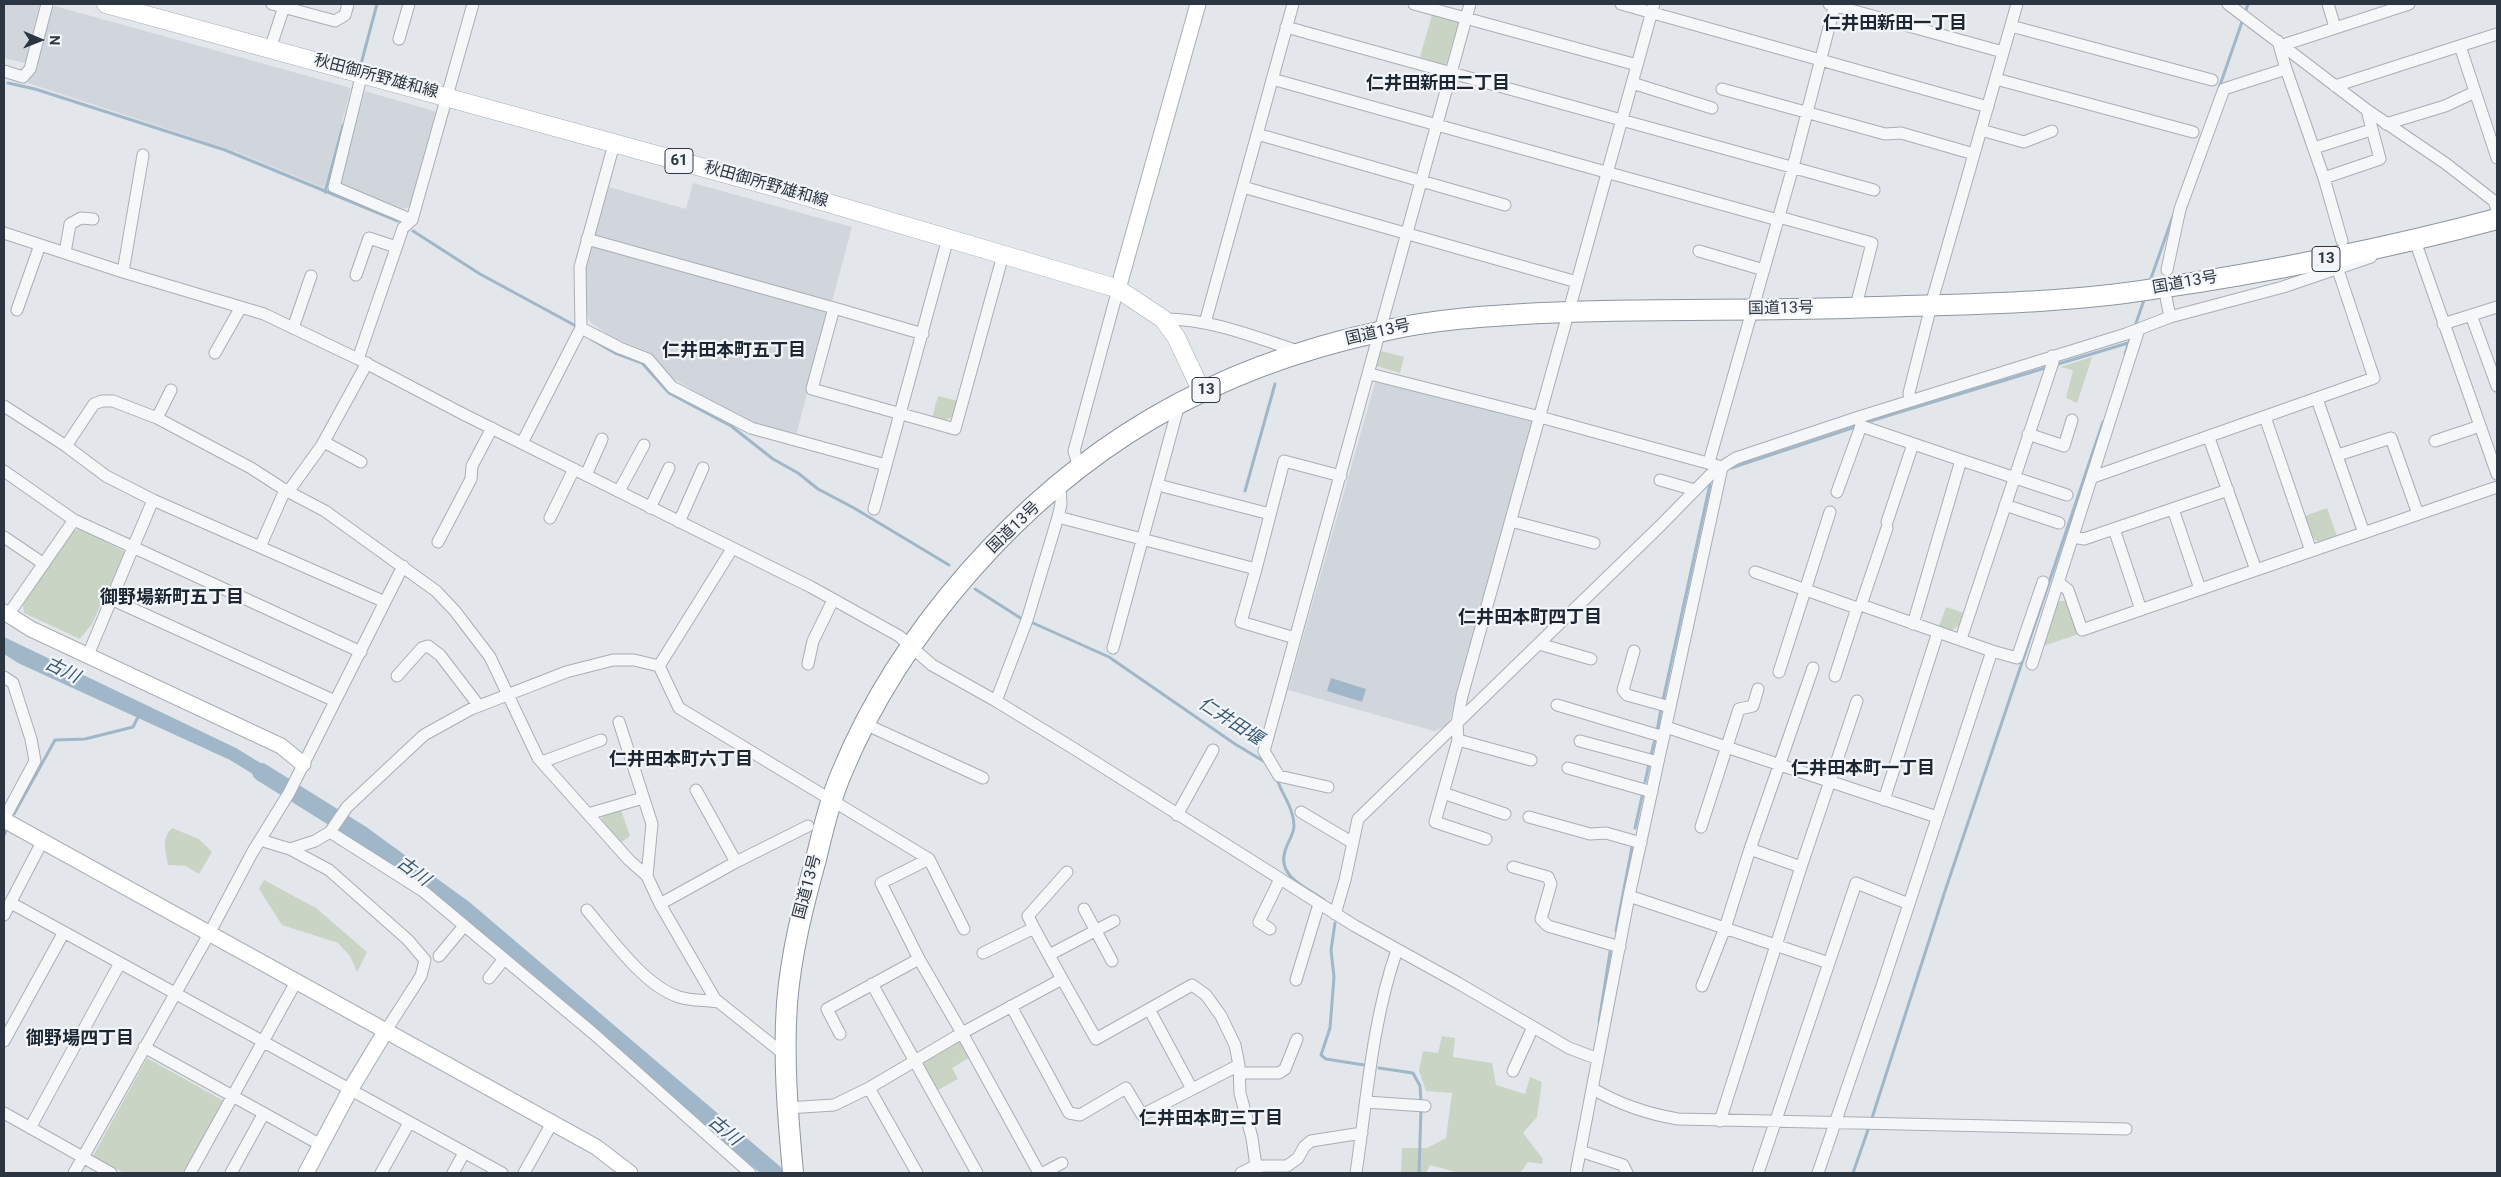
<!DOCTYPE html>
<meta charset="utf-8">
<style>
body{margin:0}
#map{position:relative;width:2501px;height:1177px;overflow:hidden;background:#e3e7eb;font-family:Roboto,sans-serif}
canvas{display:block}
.frame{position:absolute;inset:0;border:5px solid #2b3642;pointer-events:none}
.north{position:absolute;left:15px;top:15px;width:50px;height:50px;-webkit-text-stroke:4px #f3f5f8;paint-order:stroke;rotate:91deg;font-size:14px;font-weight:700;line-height:20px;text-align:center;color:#2b3642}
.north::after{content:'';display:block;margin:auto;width:18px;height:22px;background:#2b3642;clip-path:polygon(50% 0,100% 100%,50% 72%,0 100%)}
</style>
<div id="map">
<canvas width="2501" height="1177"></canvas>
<div class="frame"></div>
<div class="north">N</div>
</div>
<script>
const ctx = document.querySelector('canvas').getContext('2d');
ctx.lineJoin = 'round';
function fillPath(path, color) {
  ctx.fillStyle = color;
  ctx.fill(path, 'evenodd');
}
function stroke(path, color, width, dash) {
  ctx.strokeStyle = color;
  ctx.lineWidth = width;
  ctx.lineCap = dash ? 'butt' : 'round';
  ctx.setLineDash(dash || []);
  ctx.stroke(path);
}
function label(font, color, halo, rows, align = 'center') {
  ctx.font = font + ' Roboto,"Noto Sans JP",sans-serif';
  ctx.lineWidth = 4.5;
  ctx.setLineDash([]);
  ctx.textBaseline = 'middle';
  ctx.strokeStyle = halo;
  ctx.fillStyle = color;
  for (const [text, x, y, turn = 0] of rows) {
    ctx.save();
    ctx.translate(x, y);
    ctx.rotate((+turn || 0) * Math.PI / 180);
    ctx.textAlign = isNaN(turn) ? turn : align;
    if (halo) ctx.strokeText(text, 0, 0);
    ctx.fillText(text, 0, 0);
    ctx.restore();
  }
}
fillPath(new Path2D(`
 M4,4H40L25,63L4,58Z
 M55,6L351,88L324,188L237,152L28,83L49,10Z
 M365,91L437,112L411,206L404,209L343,187L339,179Z
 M693,183L852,227L796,435L749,423L672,378L649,352L611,337L590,322L587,316L585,265L605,186L686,209Z
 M1376,379L1532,422L1448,726L1434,731L1288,690Z`), '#d1d6dd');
fillPath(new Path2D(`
 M1433,12L1460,19L1446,65L1420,57Z
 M1381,351L1404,357L1400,373L1376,366Z
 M2092,357L2077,403L2066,398L2073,370L2060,367Z
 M938,396L958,401L953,417L944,421L932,418Z
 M2327,508L2337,536L2320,543L2313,538L2305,516Z
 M83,529L125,552L92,624L80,639L24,613L23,604L73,530Z
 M2058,601H2068L2079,634L2043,646Z
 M1946,607L1964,613L1961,624L1950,632L1938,629Z
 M621,810L630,836L620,843C612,834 600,827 602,814Z
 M172,828L199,839L212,852L199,874L186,866L168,865C166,852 161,838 172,828Z
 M264,880L316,908L367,952L357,972L350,956L338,943L282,925L259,889Z
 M1442,1036L1455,1038L1453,1057L1492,1063L1496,1085L1525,1094L1530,1077L1542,1082L1537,1117L1523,1133L1543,1159L1542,1164L1528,1162L1520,1173H1459L1430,1165L1426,1173H1401L1402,1148H1427L1446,1138L1452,1093L1426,1091L1419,1071L1423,1051L1438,1053Z
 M959,1039L969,1058L952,1068L958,1079L936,1091L920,1061Z
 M147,1058L231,1105L193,1173H124L93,1156Z`), '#cad4c4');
fillPath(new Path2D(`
 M4,637L236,748L285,778L279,790L230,760L18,663L4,654Z
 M1331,678L1366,689L1362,702L1327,691Z`), '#a0b7c9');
stroke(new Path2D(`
 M2245,13L2248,4
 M361,64L377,4
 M8,83L35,89L225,150L398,221
 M2219,88L2243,19
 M325,192L343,125
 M413,231L480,274L576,326
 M2150,281L2173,216
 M2135,326L2145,297
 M591,339L615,353L642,363L669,393L731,426L773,459L798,473L818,489L854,508L949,565
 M2125,354L2131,337
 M2058,364L2128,343
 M1867,422L2045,368
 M1731,468L1855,427
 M1245,491L1275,384
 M975,589L1022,619
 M1033,623L1109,657L1235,744L1265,762
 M1663,700L1710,484
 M1657,731L1661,709
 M1651,755L1655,739
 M1277,779C1282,795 1294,808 1294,826C1294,834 1287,843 1285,851C1277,877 1306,887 1324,900
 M1645,782L1649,764
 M14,814L55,740L85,739L133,727L139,715
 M1635,828L1643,792
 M4,835L6,831
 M1335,923L1331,950L1334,977L1330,1028L1321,1055L1326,1059L1364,1065
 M1616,931L1632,847
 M1599,1022L1610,952
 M1379,1068L1413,1073L1420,1086L1421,1103
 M1871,1121L1945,891L2103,422
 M1419,1173L1421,1109
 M1853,1173L1869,1127`), '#a0b7c9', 3);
stroke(new Path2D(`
 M261,772L362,835L465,910L774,1173`), '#a0b7c9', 18);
const street = new Path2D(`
 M272,4L335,21L345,15L348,4
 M1414,4L1637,65
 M1621,4L1988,107
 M1829,4L2003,52
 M2228,4L2367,110L2445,163L2494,201L2497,210
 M2328,4L2335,27
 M2011,26L2212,80
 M1286,27L1874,190
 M399,39L409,4
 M2278,41L2286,69L2324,178L2342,241
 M2283,45L2409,4
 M2460,46L2497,158
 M270,49L285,4
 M4,71L23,77L30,69L47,4
 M362,73L334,187L412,220
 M1272,79L1778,220
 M1996,79L2193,132
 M1632,83L1712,108
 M2335,86L2497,34
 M1722,89L1885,134L1901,133L1974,154
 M2386,124L2445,106L2475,92
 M1981,130L2024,142L2052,131
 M1257,134L1505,205
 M2314,148L2371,130
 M2324,178L2380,159L2367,110
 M1243,187L1577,282
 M1779,217L1872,243L1858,298L1857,307
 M4,233L123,272L264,314L358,359L463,414L811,587L899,636L932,665L996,701L1073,748L1355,926L1458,983L1569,1048L1598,1059
 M587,239L834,308
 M2409,243L2415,241L2497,474
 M1699,251L1764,270
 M65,253L70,224L81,218L93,219
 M2167,270L2180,209L2224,89L2286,69
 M123,272L143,155
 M356,275L369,238L396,247
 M17,310L40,245
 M2471,315L2497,386
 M2170,317L2283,287L2371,257
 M1163,319C1209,318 1257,338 1301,352
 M1205,323L1293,4
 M2443,324L2497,307
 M293,328L311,276
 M581,328L620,348L648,359L672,387L751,428L886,465
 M923,334L834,308L812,389L955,429L1003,255
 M215,353L241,307
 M358,359L403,228L412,220L473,4
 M1370,374L1540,417L1722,467L1629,896L1576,1173
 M2317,399L2364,533
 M1910,401L1909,393L1934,294L2017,4
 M4,406L66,446L106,476L153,500L385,602
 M2265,417L2311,551
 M157,418L171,390
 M1861,426L1961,460L1913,624
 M2028,434L2064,446L2072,420
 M2209,438L2256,570
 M2435,441L2480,426
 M324,442L361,462
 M522,443L581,328L580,267L614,144
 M66,446L94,404L102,401H113L157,418L251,468L285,490L325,511L436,591L455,611L490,657L538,758L629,860L647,876L660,904L715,999L785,1055
 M2338,455L2391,438L2418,514
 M1961,460L2067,495
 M1709,462L1793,167L1835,4
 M1079,467L1074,451L1118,289
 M4,471L74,520L361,652
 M586,475L602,439
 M2093,477L2374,378L2338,270
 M1660,480L1695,490
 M1158,485L1270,514
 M619,491L644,445
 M288,492L322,445L367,363
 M1837,492L1861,426L1860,421
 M2005,505L2059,523
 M650,508L669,468
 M874,509L948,238
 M2173,509L2200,589
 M1058,517L1256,569L1241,622L1295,638
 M550,518L574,469
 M1511,521L1594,543
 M679,522L703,468
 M1887,522L1913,444
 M2114,529L2141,610
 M4,537L44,564
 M2073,537L2084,539L2228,490
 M438,542L471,479L472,466L492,428
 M260,547L285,490
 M1256,569L1284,461L1341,476
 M1755,572L1857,608L1861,605L1992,651L1884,980L1818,1173
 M2058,582L2068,590L2082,630L2497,487
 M111,599L335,701
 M1861,605L1887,528
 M8,615L74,520
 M1961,639L2053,362L2052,356
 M1539,644L1591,659
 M1113,648L1179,404
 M1634,651L1623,690L1627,695L1670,707
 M1992,651L2017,658L2043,582
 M88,655L153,500
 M808,664L813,641L833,600
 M2032,664L2139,329
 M659,666L679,708L929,859L881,883L919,959L962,1033L1062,979L1034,928L983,953
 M1779,672L1830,512
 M397,676L422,648L428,646L440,655L479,706
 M1835,676L1857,608
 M4,677L13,683L31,739L35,761L4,819
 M996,701L1027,620L1058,517L1061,504L1060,485
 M1557,705L1664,737
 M619,722L652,824L647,876
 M865,724L983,778
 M1666,727L1937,817
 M1458,740L1531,760
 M1580,741L1658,762
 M542,762L601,740
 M1568,768L1652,792
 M1328,787L1279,776L1264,751L1470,4
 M696,790L736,862
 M1443,793L1505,814
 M1884,800L1938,632
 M1301,812L1353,843
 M588,814L643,798
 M1177,815L1213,750
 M1529,817L1590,834L1606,833L1641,843
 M1701,827L1739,709L1753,706L1758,689
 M330,832L347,807L424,735L471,709L566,672L613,660H634L659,666L732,549
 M1486,839L1435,822L1458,740L1457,723L1462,696L1654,4
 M260,840L290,849L329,870L408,940L425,960L421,976L385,1032
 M290,849L315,841L330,832L423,891L594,1034L750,1173
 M929,859L964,929
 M1513,867L1548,877L1551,884L1541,919L1548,926L1620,947
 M1801,867L1750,849L1813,668
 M1629,896L1829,963
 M11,903L502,1173
 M660,904L736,862L808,826
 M1084,909L1112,961
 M587,910C610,937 644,986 679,997C691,1001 705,1000 718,1002
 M1335,914L1345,880L1358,819L1659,527L1710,475L1722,467L1736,458L1859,417L2126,334L2170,317L2164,287
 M4,915L42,842
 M1034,928L1028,916L1067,872
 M1270,929L1259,922L1280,879
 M1049,955L1114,921
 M439,956L464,926
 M489,978L504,959
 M1062,979L1096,1039L1192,985L1206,995L1221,1016L1235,1045L1239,1065L1240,1093L1252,1138L1257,1173
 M1296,980L1319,904
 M872,984L977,1173
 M1702,986L1725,928L1750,849
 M1011,1006L1069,1113L1080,1115L1126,1088L1142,1115L1239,1065
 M1149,1009L1192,1089
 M840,1034L827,1009L919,959
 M4,1041L64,932
 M144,1047L321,1145
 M1513,1071L1533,1027
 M1240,1073H1279L1285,1069L1297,1039
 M1593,1089C1619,1104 1648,1114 1678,1119L2126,1129
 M1366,1102L1425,1106
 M787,1108L834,1105L869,1088
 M4,1113L111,1173
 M1720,1121L1801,867L1857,701
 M30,1128L120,963
 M1580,1151L1623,1165L1627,1173
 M74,1173L209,934L252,853L289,793L403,566
 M190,1173L296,982
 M231,1173L264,1113
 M381,1173L409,1123
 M453,1173L464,1153
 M524,1173L552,1123
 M917,1173L869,1088L962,1033L1039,1173
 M1043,1173L1062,1163
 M1241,1173L1255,1166H1287L1298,1158L1304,1147L1311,1141L1362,1133
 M1356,1173C1367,1099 1372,1021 1397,950
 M1758,1173L1856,883L1909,904`);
const secondary = new Path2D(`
 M1118,289L1198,4
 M4,612L31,629L281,746L303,764
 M4,820L596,1147L630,1173
 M306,1173L350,1090L385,1032`);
const primary = new Path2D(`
 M106,4L781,189L1109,286L1118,289L1163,319L1176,337L1202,392`);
const highway = new Path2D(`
 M793,1173C788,1117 783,1060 787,1003C791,954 803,906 816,859C823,830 830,800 842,772C900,632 1020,496 1151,419C1222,377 1303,348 1383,331C1435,319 1488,316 1541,313C1643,308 1745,311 1847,308C1949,304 2053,305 2153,289C2269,272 2384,249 2497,219`);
stroke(street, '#a8aeb5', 13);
stroke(secondary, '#a8aeb5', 17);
stroke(primary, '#a3acb6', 19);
stroke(highway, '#8b95a1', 22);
stroke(street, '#f6f7f9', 11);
stroke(secondary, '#fff', 15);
stroke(primary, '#fff', 18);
stroke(highway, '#fff', 20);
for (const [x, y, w] of [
 [679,161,28],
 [2326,259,28],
 [1206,390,28]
]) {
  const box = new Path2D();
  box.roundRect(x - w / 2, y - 12.5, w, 25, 4);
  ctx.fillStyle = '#f3f5f8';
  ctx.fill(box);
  stroke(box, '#2b3642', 1);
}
label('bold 15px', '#2b3642', null, [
 ["61",679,161],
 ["13",2326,259],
 ["13",1206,390]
]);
label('16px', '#2b3642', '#f3f5f8', [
 ["秋田御所野雄和線",376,77,15],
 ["秋田御所野雄和線",766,185,16],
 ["国道13号",2185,283,-10],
 ["国道13号",1781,309,-1],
 ["国道13号",1378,333,-13],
 ["国道13号",1014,528,-44],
 ["国道13号",808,887,-75]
]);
label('bold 18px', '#1d2733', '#f3f5f8', [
 ["仁井田新田一丁目",1895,24],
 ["仁井田新田二丁目",1438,84],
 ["仁井田本町五丁目",734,351],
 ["御野場新町五丁目",172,598],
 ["仁井田本町四丁目",1530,618],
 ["仁井田本町六丁目",681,760],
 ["仁井田本町一丁目",1863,769],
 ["御野場四丁目",80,1039],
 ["仁井田本町三丁目",1211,1119]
]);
label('italic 18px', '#365875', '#f3f5f8', [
 ["古川",62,671,26],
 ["仁井田堰",1230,722,33],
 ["古川",413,872,36],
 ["古川",724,1131,40]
]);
</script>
